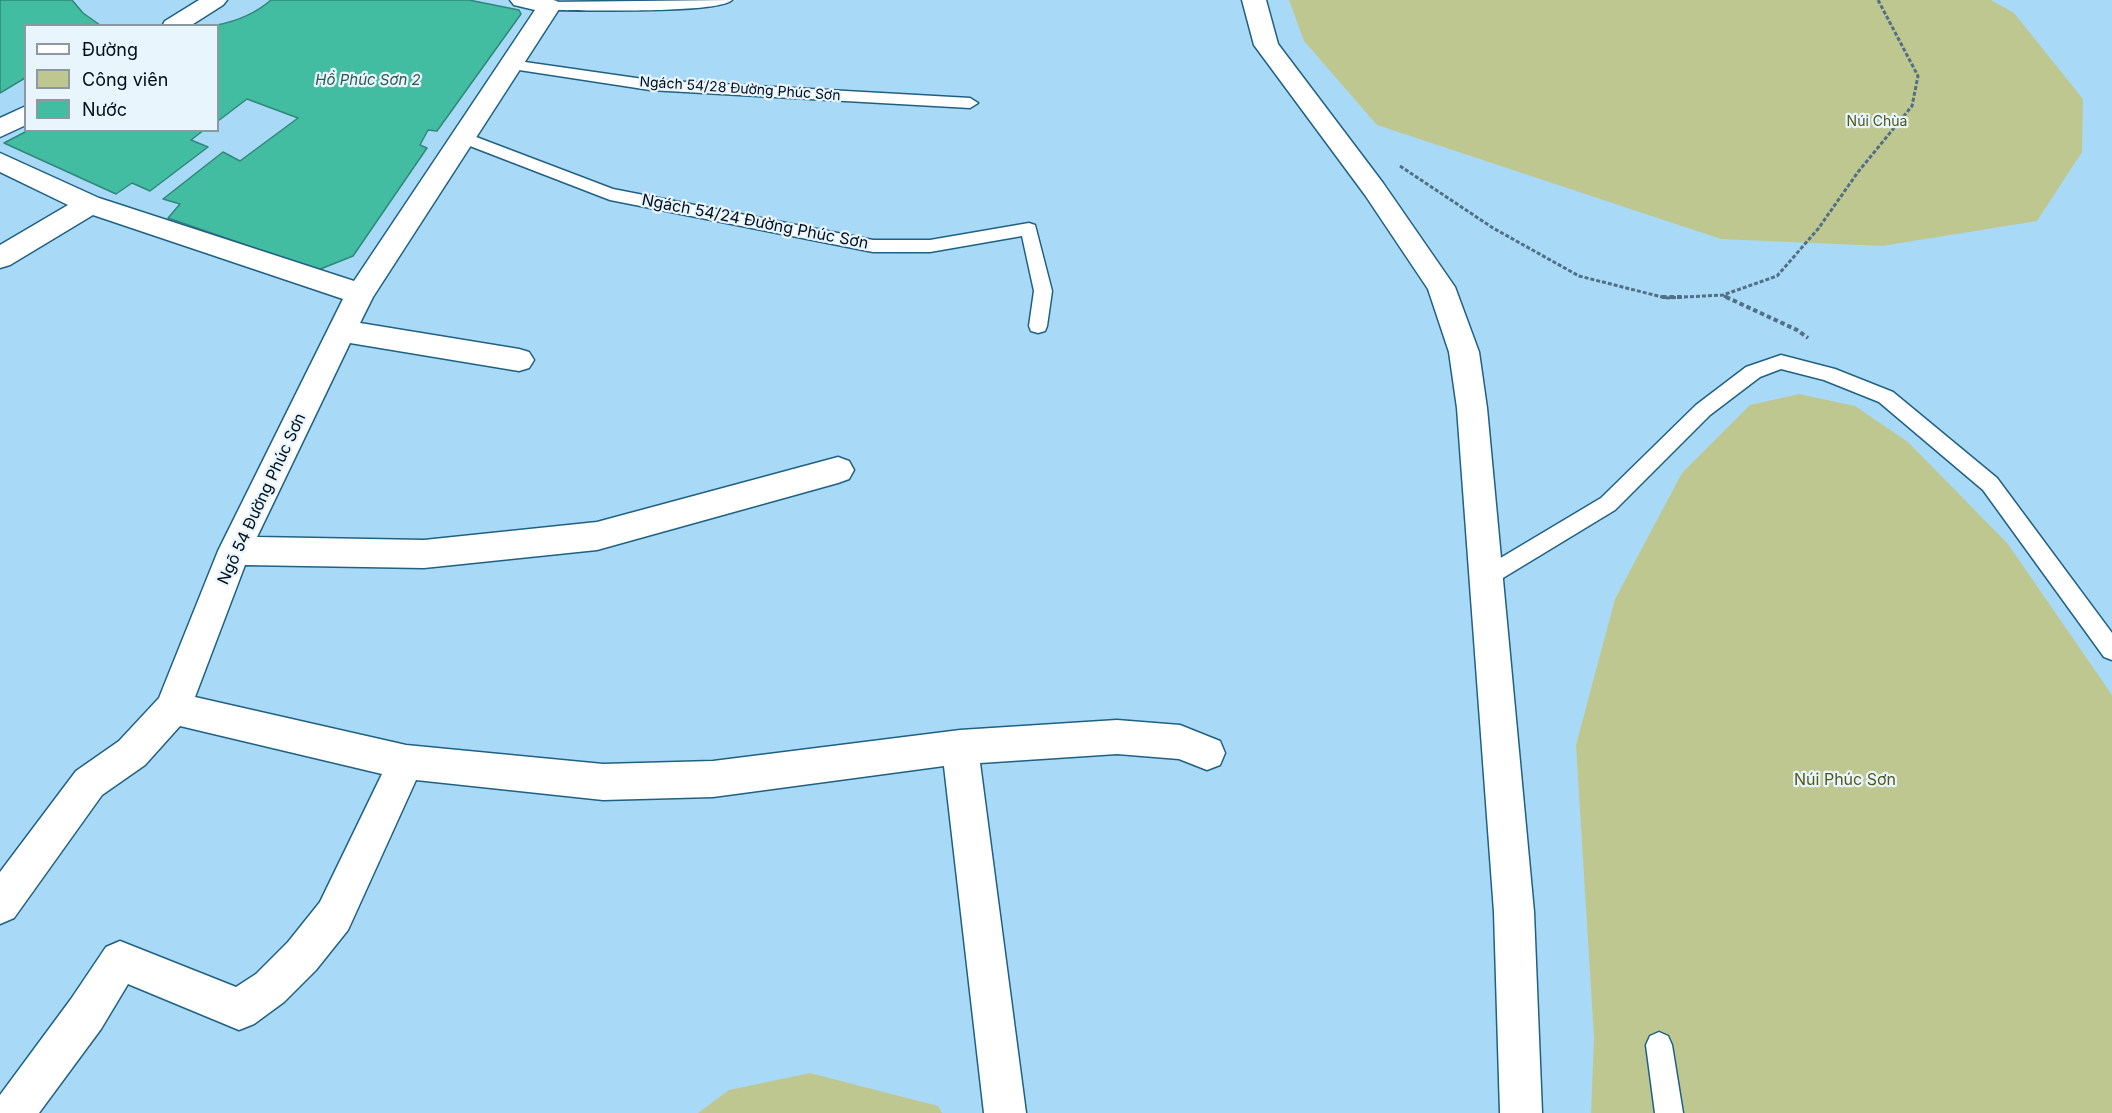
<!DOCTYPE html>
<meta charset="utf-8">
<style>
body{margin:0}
#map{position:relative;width:2112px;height:1113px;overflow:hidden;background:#a8daf8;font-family:Inter,sans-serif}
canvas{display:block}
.legend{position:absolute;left:24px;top:24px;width:195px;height:108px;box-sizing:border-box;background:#e9f5fd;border:2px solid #8c99a3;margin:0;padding:8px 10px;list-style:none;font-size:18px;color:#000e1b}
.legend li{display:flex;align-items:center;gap:12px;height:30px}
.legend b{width:30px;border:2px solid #8c99a3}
</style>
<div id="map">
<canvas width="2112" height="1113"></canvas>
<ul class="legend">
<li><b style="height:8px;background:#fff"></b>Đường</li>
<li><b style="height:16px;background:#bfc791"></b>Công viên</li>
<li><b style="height:16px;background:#43bda1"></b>Nước</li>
</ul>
</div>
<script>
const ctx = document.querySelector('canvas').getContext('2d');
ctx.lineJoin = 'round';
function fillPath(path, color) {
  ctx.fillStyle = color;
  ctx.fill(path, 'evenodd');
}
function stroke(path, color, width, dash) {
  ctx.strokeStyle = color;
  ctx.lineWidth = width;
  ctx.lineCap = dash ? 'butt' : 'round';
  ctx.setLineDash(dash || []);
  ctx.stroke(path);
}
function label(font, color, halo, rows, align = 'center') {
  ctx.font = font + ' Inter,sans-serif';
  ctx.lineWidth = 4.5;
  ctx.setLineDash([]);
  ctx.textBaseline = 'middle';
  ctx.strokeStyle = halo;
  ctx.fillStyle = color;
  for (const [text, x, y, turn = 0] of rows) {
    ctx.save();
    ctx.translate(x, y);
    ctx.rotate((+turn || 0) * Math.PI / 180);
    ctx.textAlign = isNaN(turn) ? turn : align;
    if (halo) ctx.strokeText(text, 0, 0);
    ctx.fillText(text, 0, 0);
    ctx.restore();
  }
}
fillPath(new Path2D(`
 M1289,0H1991L2014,13L2083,99L2082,152L2037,221L1882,246L1721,239L1377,125L1304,41Z
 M1799,394L1855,406L1908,442L2008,544L2112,695V1113H1591L1594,1038L1576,745L1615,599L1682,473L1750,405Z
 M810,1073L938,1106L942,1113H698L729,1090Z`), '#bfc791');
const water = new Path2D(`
 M0,0H72L83,13L100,25L26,26L25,78L0,93Z
 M271,0H469L519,10L521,14L437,131L428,130L420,145L427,148L353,256L318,270L168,218L180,204L163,199L223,152L240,161L298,118L247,99L218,121L217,25C238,21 255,14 271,0Z
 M204,130L191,140L208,147L150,191L132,183L116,194L4,143L27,131Z`);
fillPath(water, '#43bda1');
stroke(water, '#2f8879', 1.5);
const service = new Path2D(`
 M732,0C719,14 576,10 549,10L542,6L549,2Z
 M511,60L650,80L970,98L978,103L970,108L650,90L506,68L503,65L506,62Z
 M463,132L613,189L873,240H930L1029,223L1035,225L1052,291L1047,326L1045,331L1038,333L1031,331L1029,326L1034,291L1022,236L930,252H873L610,200L457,141L455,137L457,133Z
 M1781,355L1835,369L1893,392L1997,478L2112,633V660L2104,657L1983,490L1879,402L1824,380L1781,369L1760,377L1710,415L1615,510L1493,584L1485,587L1477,584L1474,578L1477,572L1601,498L1696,405L1746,367Z
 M1659,1032L1668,1036L1672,1045L1683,1113H1655L1646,1045L1650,1036Z`);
const minor = new Path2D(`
 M510,0H553L557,1L561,6L373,297L360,323L519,349L529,352L534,360L529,368L519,371L350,343L257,537L424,540L597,522L838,457L849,461L854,470L849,479L838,483L597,550L424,568L245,565L195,697L406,745L603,764L713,761L960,730L1117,720L1180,725L1220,741L1225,753L1220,765L1207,770L1179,759L1117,754L980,763L1026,1113H984L944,766L713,797L603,800L416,780L348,930L316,970L284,1002L254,1024L239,1030L128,984L101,1029L39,1113H0V1095L71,999L106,947L120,941L236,987L256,974L288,942L320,902L382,774L180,726L145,765L102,795L14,918L0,924V872L76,771L119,741L159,698L218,551L343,299L93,215L10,265L0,268V245L68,205L0,172V153L99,198L354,281L535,10L514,5Z
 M1242,0H1266L1278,44L1383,183L1455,287L1479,352L1487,408L1534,912L1542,1113H1500L1494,912L1457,408L1449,352L1428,289L1365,195L1254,45Z`);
const tertiary = new Path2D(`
 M199,0H227L223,5L190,26H162L165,21Z
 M26,106V125L0,137V118Z`);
stroke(service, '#206182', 3);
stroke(minor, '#206182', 3);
stroke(tertiary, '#206182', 3);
stroke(new Path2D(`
 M1400,166L1493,228L1579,276L1666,298L1723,295L1777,276L1818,229L1858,172L1912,106L1918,76L1878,0
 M1724,296L1729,298`), '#517085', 3, [4, 2]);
stroke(new Path2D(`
 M1662,297H1685
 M1726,297L1797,330L1808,338`), '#517085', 4, [4.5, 3]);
fillPath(service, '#fff');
fillPath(minor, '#fff');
fillPath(tertiary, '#fff');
label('14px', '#000e1b', '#e9f5fd', [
 ["Ngách 54/28 Đường Phúc Sơn",740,89,4]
]);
label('14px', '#515816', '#e9f5fd', [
 ["Núi Chùa",1877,122]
]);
label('italic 15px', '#295b4f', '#e9f5fd', [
 ["Hồ Phúc Sơn 2",368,80]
]);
label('16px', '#000e1b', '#e9f5fd', [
 ["Ngách 54/24 Đường Phúc Sơn",755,222,11],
 ["Ngõ 54 Đường Phúc Sơn",262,499,-65]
]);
label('16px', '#515816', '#e9f5fd', [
 ["Núi Phúc Sơn",1845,780]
]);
</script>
